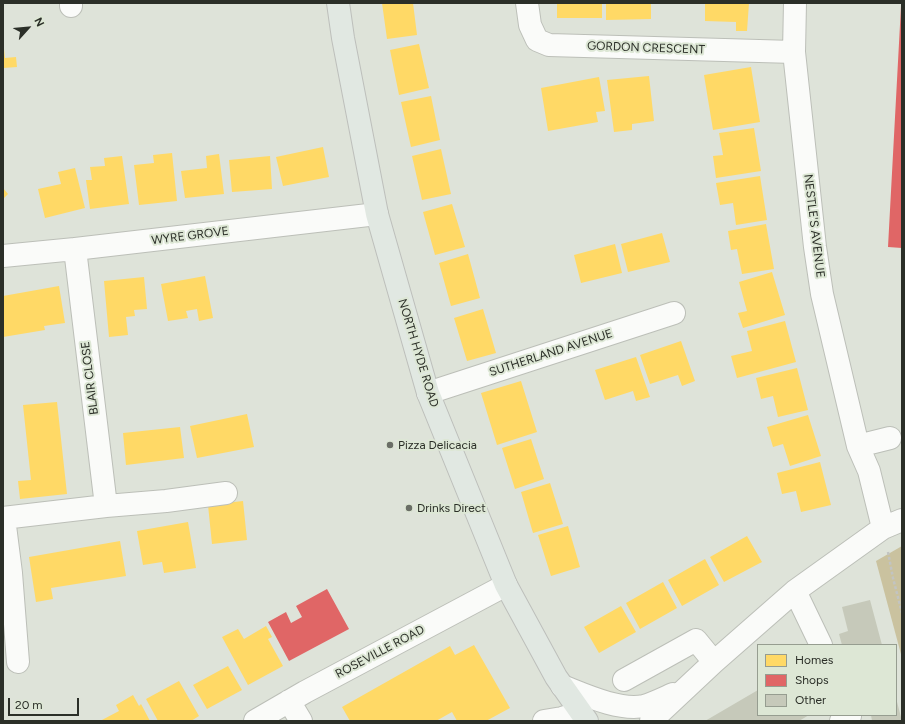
<!DOCTYPE html>
<style>
body{margin:0}
#map{position:relative;width:905px;height:724px;overflow:hidden;background:#dee3d9;font-family:Figtree,sans-serif}
canvas{display:block}
.frame{position:absolute;inset:0;border:4px solid #2b2f28;pointer-events:none}
.legend{position:absolute;left:757px;top:644px;width:140px;height:72px;box-sizing:border-box;background:#dde7d5;border:1px solid #969d90;margin:0;padding:5px 7px;list-style:none;font-size:12px;color:#2b2f28}
.legend li{display:flex;align-items:center;gap:8px;height:20px}
.legend b{width:20px;border:1px solid #969d90}
.north{position:absolute;left:8px;top:8px;width:40px;height:40px;-webkit-text-stroke:3px #dde7d5;paint-order:stroke;rotate:63deg;font-size:11px;font-weight:700;line-height:16px;text-align:center;color:#2b2f28}
.north::after{content:'';display:block;margin:auto;width:14px;height:18px;background:#2b2f28;clip-path:polygon(50% 0,100% 100%,50% 72%,0 100%)}
.scale{position:absolute;left:8px;top:698px;width:71px;height:18px;box-sizing:border-box;border:2px solid #2b2f28;border-top:0;padding-left:5px;font-size:12px;line-height:14px;white-space:nowrap;color:#2b2f28;-webkit-text-stroke:3px #dde7d5;paint-order:stroke}
</style>
<div id="map">
<canvas width="905" height="724"></canvas>
<div class="frame"></div>
<ul class="legend">
<li><b style="height:11px;background:#ffd966"></b>Homes</li>
<li><b style="height:11px;background:#e06666"></b>Shops</li>
<li><b style="height:11px;background:#c6c9ba"></b>Other</li>
</ul>
<div class="north">N</div>
<div class="scale">20 m</div>
</div>
<script>
const ctx = document.querySelector('canvas').getContext('2d');
ctx.lineJoin = 'round';
function fillPath(path, color) {
  ctx.fillStyle = color;
  ctx.fill(path, 'evenodd');
}
function stroke(path, color, width, dash) {
  ctx.strokeStyle = color;
  ctx.lineWidth = width;
  ctx.lineCap = dash ? 'butt' : 'round';
  ctx.setLineDash(dash || []);
  ctx.stroke(path);
}
function label(font, color, halo, rows, align = 'center') {
  ctx.font = font + ' Figtree,sans-serif';
  ctx.lineWidth = 4;
  ctx.setLineDash([]);
  ctx.textBaseline = 'middle';
  ctx.strokeStyle = halo;
  ctx.fillStyle = color;
  for (const [text, x, y, turn = 0] of rows) {
    ctx.save();
    ctx.translate(x, y);
    ctx.rotate((+turn || 0) * Math.PI / 180);
    ctx.textAlign = isNaN(turn) ? turn : align;
    if (halo) ctx.strokeText(text, 0, 0);
    ctx.fillText(text, 0, 0);
    ctx.restore();
  }
}
fillPath(new Path2D(`
 M902,546V658L876,561Z`), '#cac29f');
fillPath(new Path2D(`
 M382,3H413L417,35L387,39Z
 M557,3H602V18H557Z
 M606,3H651V19L606,20Z
 M705,3H749L747,31H736V22L705,21Z
 M419,44L429,88L399,95L390,50Z
 M3,49H4L5,58L16,57L17,67L3,68Z
 M751,67L760,122L713,130L704,75Z
 M649,76L654,121L632,124V130L614,132L607,80Z
 M599,77L605,111L596,112L598,122L548,131L541,88Z
 M431,96L440,140L411,147L401,102Z
 M754,128L761,171L716,178L713,156L723,155L719,133Z
 M323,147L329,177L283,186L276,157Z
 M441,149L451,194L422,200L412,156Z
 M172,153L177,201L139,205L134,165L154,163L153,155Z
 M219,154L224,194L185,198L181,171L207,168L206,156Z
 M122,156L129,204L90,209L86,180H92L90,167L105,166L104,158Z
 M270,156L272,189L232,192L229,160Z
 M75,168L85,208L45,218L38,189L61,184L58,172Z
 M760,176L767,220L736,225L733,203L720,205L716,183Z
 M3,188L8,194L3,199Z
 M452,204L465,247L435,255L423,212Z
 M766,224L774,269L742,274L737,249L731,250L728,231Z
 M662,233L670,262L628,272L621,244Z
 M615,244L622,273L581,283L574,255Z
 M468,254L480,298L451,306L439,263Z
 M772,272L785,315L743,328L738,313L747,311L739,282Z
 M205,276L213,318L199,321L197,309L186,311L188,318L168,321L161,284Z
 M144,277L147,309L134,310L135,316L126,317L128,335L109,337L104,281Z
 M59,286L65,323L44,326L45,330L3,337V296Z
 M483,309L496,353L467,361L454,318Z
 M785,321L796,362L737,378L731,356L752,351L747,331Z
 M681,341L695,381L682,386L678,375L650,384L640,355Z
 M636,357L650,397L636,401L633,391L605,400L595,370Z
 M797,368L808,410L778,417L773,396L761,399L756,378Z
 M521,381L537,432L497,445L481,393Z
 M57,402L67,494L20,499L18,481L31,480L23,405Z
 M247,414L254,447L197,458L190,426Z
 M808,415L821,456L790,466L783,444L773,447L767,427Z
 M180,427L184,458L126,465L123,433Z
 M531,439L544,479L515,489L502,448Z
 M820,462L831,505L801,512L796,491L782,494L777,473Z
 M550,483L563,524L533,533L521,492Z
 M243,501L247,540L212,544L208,505Z
 M188,522L196,568L164,573L162,562L143,565L137,531Z
 M568,526L580,567L551,576L538,535Z
 M747,536L762,562L724,582L710,557Z
 M120,541L126,576L51,588L53,599L36,602L29,557Z
 M705,559L719,585L682,606L668,580Z
 M663,582L677,608L640,629L626,603Z
 M621,606L636,632L599,653L584,627Z
 M266,626L272,637L268,639L283,666L248,685L222,637L238,629L244,639Z
 M474,645L510,708L486,721H457L452,712L436,721H350L342,707L450,646L455,655Z
 M228,666L242,690L207,709L193,685Z
 M179,681L199,716L191,721H158L146,699Z
 M133,695L139,706L141,704L150,721H100L119,711L116,705Z`), '#ffd966');
fillPath(new Path2D(`
 M901,6H902V248L888,247Z
 M327,589L349,629L289,661L268,622L286,612L291,623L302,617L296,606Z`), '#e06666');
fillPath(new Path2D(`
 M870,600L882,645H842L839,634L848,631L842,607Z
 M758,690V715H809L799,721H705Z
 M896,698L902,721H872L871,715H896Z`), '#c6c9ba');
const minor = new Path2D(`
 M71,3V6
 M527,3L530,25L537,40L549,45L794,52
 M795,3L794,52L815,247L822,294L858,446L869,471L883,528
 M75,249L106,506
 M3,256L75,249L377,214
 M428,393L674,313
 M858,446L890,438
 M3,518L106,506L166,501L226,493
 M4,518L11,573L18,662
 M795,591L821,645
 M624,680L696,640L714,662
 M562,686C585,695 619,711 644,706C654,703 664,698 673,694
 M289,701L301,721
 M255,721L305,692L506,585
 M544,721L562,718L581,712
 M651,721L714,662L795,591L883,528L902,520
 M841,721L850,716`);
const major = new Path2D(`
 M338,3L343,38L377,214L428,393L506,585L556,677L587,721`);
stroke(minor, '#bcbfb8', 24);
stroke(major, '#bdbfbb', 24);
stroke(new Path2D(`
 M888,552L893,578L902,613`), '#c2c4c2', 2.5, [3, 2]);
stroke(minor, '#fafbf9', 22);
stroke(major, '#e1e8e2', 22);
for (const [x, y, r, color] of [
 [390,445,4,"#6a6e66"],
 [409,508,4,"#6a6e66"]
]) {
  const dot = new Path2D();
  dot.arc(x, y, r, 0, 2 * Math.PI);
  ctx.fillStyle = color;
  ctx.fill(dot);
  stroke(dot, '#dde7d5', 1.5);
}
label('12px', '#2b2f28', '#dde7d5', [
 ["GORDON CRESCENT",646,48,2],
 ["NESTLE'S AVENUE",814,226,83],
 ["WYRE GROVE",190,236,-7],
 ["NORTH HYDE ROAD",418,353,73],
 ["SUTHERLAND AVENUE",551,353,-18],
 ["BLAIR CLOSE",90,378,-97],
 ["ROSEVILLE ROAD",380,652,-28]
]);
label('12px', '#2b2f28', '#dde7d5', [
 ["Pizza Delicacia",398,445],
 ["Drinks Direct",417,508]
], 'left');
</script>
